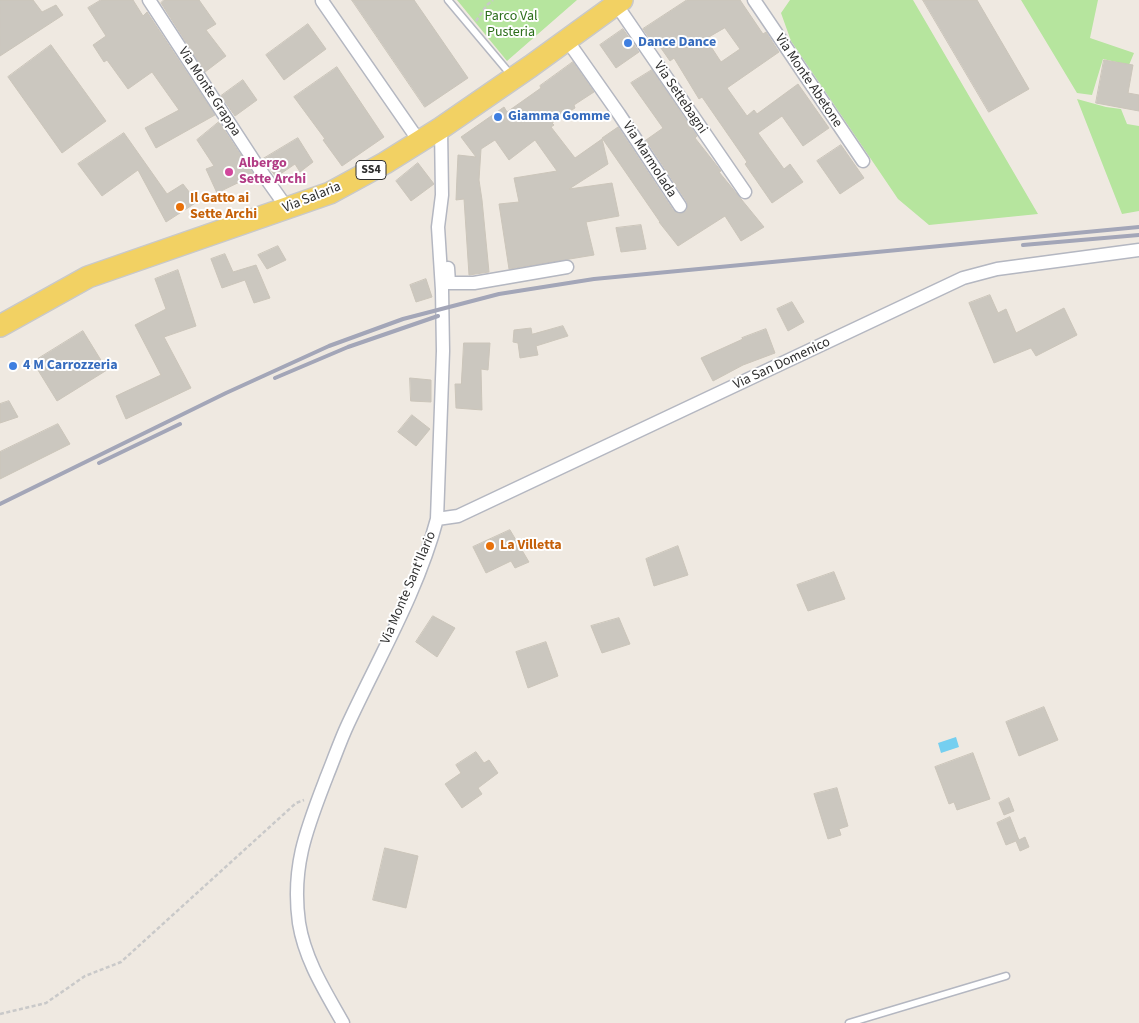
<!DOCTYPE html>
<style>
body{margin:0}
canvas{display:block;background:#efe9e1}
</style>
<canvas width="1139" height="1023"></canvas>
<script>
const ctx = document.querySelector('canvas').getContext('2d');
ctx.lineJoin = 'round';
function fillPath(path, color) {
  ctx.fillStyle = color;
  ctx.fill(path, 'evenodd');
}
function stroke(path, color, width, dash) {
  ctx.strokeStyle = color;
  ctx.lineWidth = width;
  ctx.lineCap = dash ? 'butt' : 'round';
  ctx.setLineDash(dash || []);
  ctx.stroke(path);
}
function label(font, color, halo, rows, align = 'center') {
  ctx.font = font + ' "Source Sans 3",sans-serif';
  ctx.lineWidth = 4;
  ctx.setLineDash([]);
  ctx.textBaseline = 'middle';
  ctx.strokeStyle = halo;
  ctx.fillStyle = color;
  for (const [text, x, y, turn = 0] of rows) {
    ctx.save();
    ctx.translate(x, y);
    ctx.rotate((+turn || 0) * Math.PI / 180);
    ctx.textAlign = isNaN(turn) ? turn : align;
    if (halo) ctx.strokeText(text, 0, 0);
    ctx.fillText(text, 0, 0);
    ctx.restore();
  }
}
fillPath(new Path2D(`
 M457,0H577L507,61Z
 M790,0H913L1038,214L929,225L898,199L791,41L781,13Z
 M1021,0H1098L1090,38L1134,53L1129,65L1103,59L1092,95L1077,93Z
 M1077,99L1106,107L1121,109L1127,124L1139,126V211L1122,214Z`), '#b6e59e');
fillPath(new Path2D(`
 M956,737L959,747L941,753L938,743Z`), '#75cff0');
const building = new Path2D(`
 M0,0H33L42,12L56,5L63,15L0,56Z
 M101,0H133L143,16L147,12L215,115L156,148L145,128L179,110L152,72L128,89L107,60L104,62L93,45L106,36L88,8Z
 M164,0H199L216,24L206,30L226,56L205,72L161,3Z
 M352,0H414L468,78L425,107Z
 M687,0H740L763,34L766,32L779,52L727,88L747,116L754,110L757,114L798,84L829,128L803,146L782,116L758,133L784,169L790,164L803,182L772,203L745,164L747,162L702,97L699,99L674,58L670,61L656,41L653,43L643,29ZM725,28L740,49L721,62L706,39Z
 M923,0H977L1029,89L989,112Z
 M308,24L326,49L284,80L266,55Z
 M623,29L639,52L616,68L600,45Z
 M51,45L106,121L62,153L8,77Z
 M1104,60L1133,65L1128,93L1139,95V111L1096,103Z
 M573,62L594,92L574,105L575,108L552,123L554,125L551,127L575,158L602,139L608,164L569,189L612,183L619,216L586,222L594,255L509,269L499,204L519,202L514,178L557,171L535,140L509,160L495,140L481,149L479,180L482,200L489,272L469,275L464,199L456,200L457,176L458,155L476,157L461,137L504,107L507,112L541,88L540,86Z
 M337,67L384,137L342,166L323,140L325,139L294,97Z
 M652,70L697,136L695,138L721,171L719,172L764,227L741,241L725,216L678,246L659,222H660L602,138L618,127L673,210L680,214L687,210V202L646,140L663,128L631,83Z
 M243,80L257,100L235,116L221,96Z
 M219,122L254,175L217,193L206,169L214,166L197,140Z
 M124,133L167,194L183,184L197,202L166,222L138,170L102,196L78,164Z
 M298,138L313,162L300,172L295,164L276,177L263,159Z
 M841,145L864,178L840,194L817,161Z
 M418,163L434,184L411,201L396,181Z
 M641,225L646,249L621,252L616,228Z
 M278,246L286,260L267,269L258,255Z
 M225,254L233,272L256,265L270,298L254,303L245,280L222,288L211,259Z
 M178,270L196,326L164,337L191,388L126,419L116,396L161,375L135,325L166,309L155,279Z
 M426,279L432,297L416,302L410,285Z
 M990,295L998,313L1006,309L1016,333L1064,308L1077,335L1036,356L1031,348L994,363L969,303Z
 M792,302L804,322L788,331L777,309Z
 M563,326L568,336L536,346L538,355L520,358L518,343L513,342L514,330L531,328L532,334Z
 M766,329L775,353L743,365L713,381L701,358L743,339L742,338Z
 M83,331L107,370L57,401L33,362Z
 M464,343H490L488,370L481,369L482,410L456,408L455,384H461Z
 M410,378L431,380V402L411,401Z
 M9,401L18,417L0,423V404Z
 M412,415L430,429L416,446L398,432Z
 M58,424L70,444L0,479V452Z
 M510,530L529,562L515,568L511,561L486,573L473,547Z
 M678,546L688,575L654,586L646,559Z
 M834,572L845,599L808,611L797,585Z
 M433,616L455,628L437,657L416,642Z
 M619,618L630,644L602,653L591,626Z
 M546,642L558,676L528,688L516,652Z
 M1044,707L1058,740L1019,756L1006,722Z
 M476,752L484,763L489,760L498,773L478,788L482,794L462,808L445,784L461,773L456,765Z
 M973,753L990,799L957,810L954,802L949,804L935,767Z
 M837,788L848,826L839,829L841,835L828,839L814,794Z
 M1009,798L1014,811L1004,815L999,803Z
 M1010,817L1019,840L1025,837L1029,847L1020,851L1016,841L1006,845L997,823Z
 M385,848L418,856L406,908L373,900Z`);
fillPath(building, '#cbc7bf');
stroke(building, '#cbc5ba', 1);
const lane = new Path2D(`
 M448,0L511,75
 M849,1023L1006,976`);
const street = new Path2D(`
 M149,0L258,167L287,208
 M754,0L863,161
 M322,1L419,141
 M616,4L745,192
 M567,40L619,114L680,206
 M448,268L449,283H474L567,267
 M437,519L458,516L963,278L997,269L1139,250
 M343,1023C325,991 305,960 299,923C291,866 307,828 327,776C334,759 340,741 348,724C379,657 418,591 437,519L443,351L442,290L438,227L442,195L441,128`);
const primary = new Path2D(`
 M0,326L88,277L330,193L385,163L441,128L531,66L622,0`);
stroke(lane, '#b4b7c1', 9);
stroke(street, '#b4b7c1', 15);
stroke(primary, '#c9c9c9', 24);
stroke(new Path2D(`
 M476,21L487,5L493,0
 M0,1014L46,1003L85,976L121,962L296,803L304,800`), '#c9c9c9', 2.5, [4, 2.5]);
stroke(lane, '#fff', 6);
stroke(street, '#fff', 12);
stroke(primary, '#f2d163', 21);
stroke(new Path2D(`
 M1023,245L1139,235
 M275,378L348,347L438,316
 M99,463L180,424
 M0,504L226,393L329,346L403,319L499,294L594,279L1139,227`), '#a3a6b8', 4);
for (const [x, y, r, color] of [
 [628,43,5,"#3f7fe0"],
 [498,117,5,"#3f7fe0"],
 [229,172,5,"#d1479c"],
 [180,207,5,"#e8710a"],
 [13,366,5,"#3f7fe0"],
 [490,546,5,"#e8710a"]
]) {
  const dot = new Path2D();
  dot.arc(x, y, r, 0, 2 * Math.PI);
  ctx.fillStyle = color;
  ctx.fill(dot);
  stroke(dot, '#fff', 2);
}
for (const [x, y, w] of [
 [371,170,30]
]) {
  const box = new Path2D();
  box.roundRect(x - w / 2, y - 9.5, w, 19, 4);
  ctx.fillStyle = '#fff';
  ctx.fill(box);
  stroke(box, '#2e2e2e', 1);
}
label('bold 12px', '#2e2e2e', null, [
 ["SS4",371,170]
]);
label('14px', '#2c6e1b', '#fff', [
 ["Parco Val",511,17],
 ["Pusteria",511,33]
]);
label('bold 14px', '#366cbe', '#fff', [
 ["Dance Dance",638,43],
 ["Giamma Gomme",508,117],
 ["4 M Carrozzeria",23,366]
], 'left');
label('14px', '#2e2e2e', '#fff', [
 ["Via Monte Abetone",808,81,56],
 ["Via Monte Grappa",209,92,57],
 ["Via Settebagni",680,98,56],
 ["Via Marmolada",649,160,57],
 ["Via Salaria",312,198,-22],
 ["Via San Domenico",782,364,-25],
 ["Via Monte Sant'Ilario",409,588,-67]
]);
label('bold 14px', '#b23c85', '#fff', [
 ["Albergo",239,164],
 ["Sette Archi",239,180]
], 'left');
label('bold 14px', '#c56008', '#fff', [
 ["Il Gatto ai",190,199],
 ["Sette Archi",190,215],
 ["La Villetta",500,546]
], 'left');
</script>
